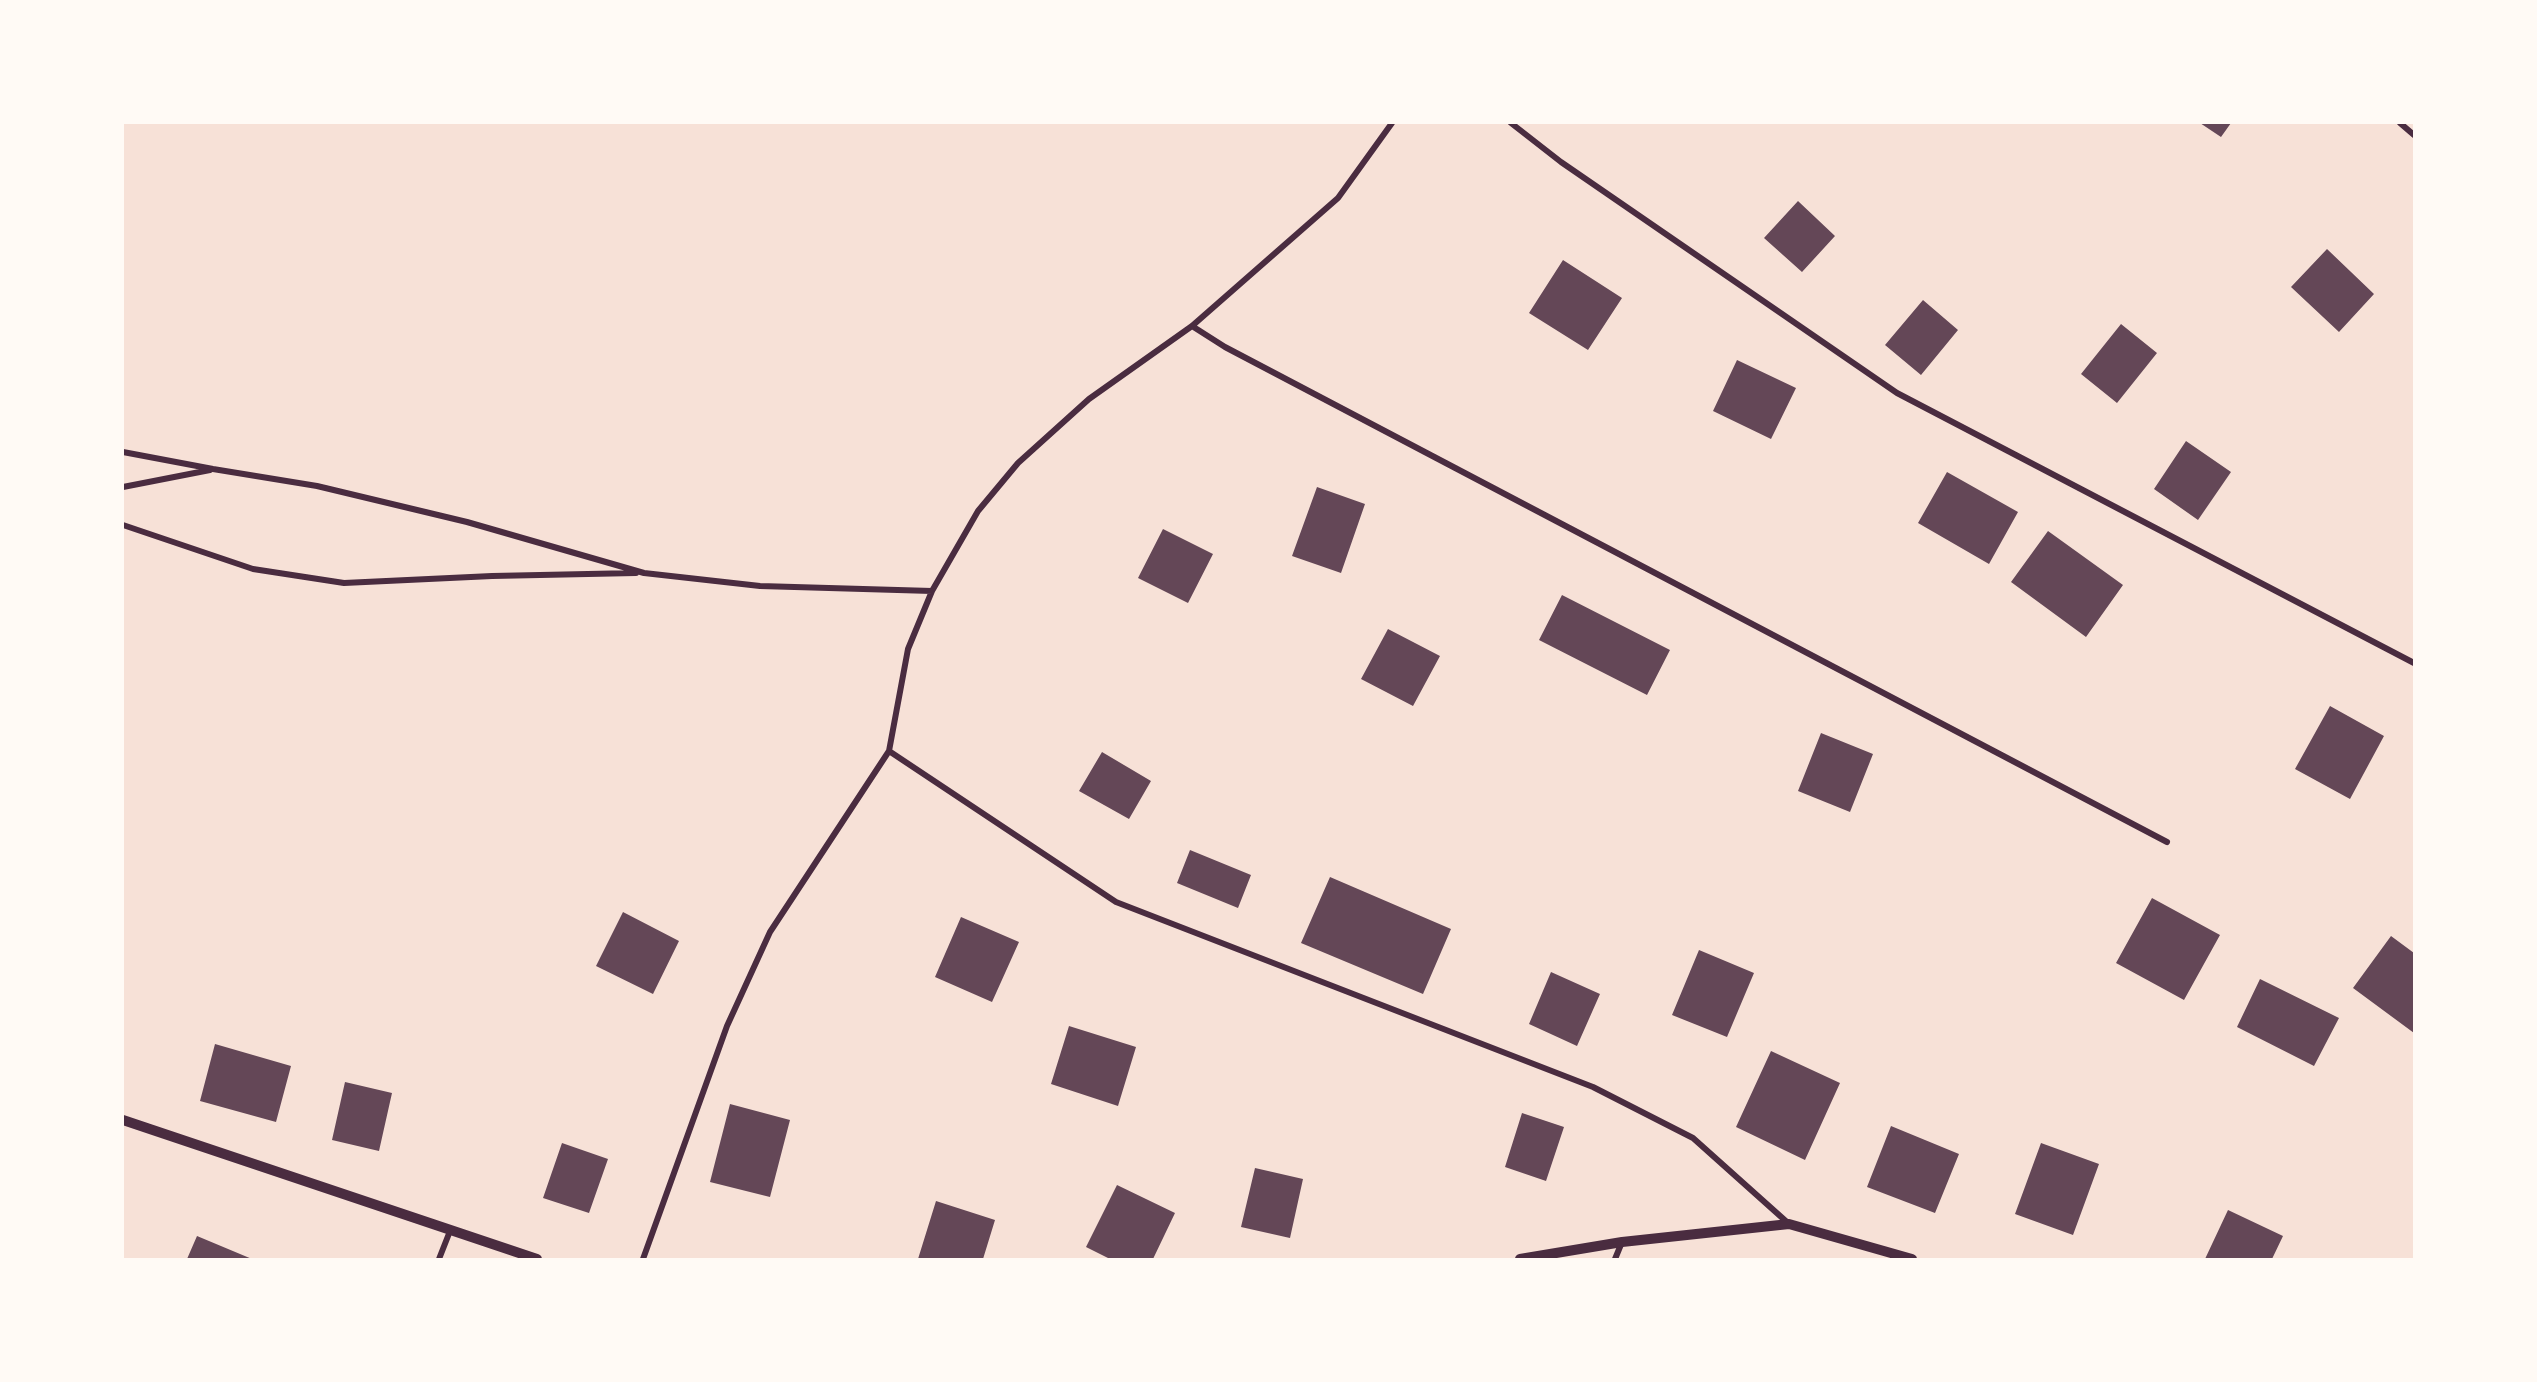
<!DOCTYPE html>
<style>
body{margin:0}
#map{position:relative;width:2537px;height:1382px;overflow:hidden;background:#f7e1d7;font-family:"Exo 2",sans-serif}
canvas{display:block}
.frame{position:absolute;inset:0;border:124px solid #fffaf5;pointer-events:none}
</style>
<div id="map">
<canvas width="2537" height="1382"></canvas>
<div class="frame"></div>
</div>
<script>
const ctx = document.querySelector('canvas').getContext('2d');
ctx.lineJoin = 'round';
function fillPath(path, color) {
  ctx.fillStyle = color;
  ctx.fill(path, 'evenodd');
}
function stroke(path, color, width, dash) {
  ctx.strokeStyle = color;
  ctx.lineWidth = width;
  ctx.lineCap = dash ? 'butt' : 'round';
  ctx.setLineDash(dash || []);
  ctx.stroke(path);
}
fillPath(new Path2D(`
 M2200,123H2231L2221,137Z
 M1798,201L1835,236L1802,272L1764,238Z
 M2327,249L2374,294L2339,332L2291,287Z
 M1563,260L1622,298L1588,350L1529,313Z
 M1923,300L1958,330L1921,375L1885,345Z
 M2121,324L2157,353L2117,403L2081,374Z
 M1737,360L1796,388L1771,439L1713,411Z
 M2186,441L2231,472L2198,520L2154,489Z
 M1947,472L2018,512L1989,564L1918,523Z
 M1317,487L1365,504L1341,573L1292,556Z
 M1163,529L1213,554L1188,603L1138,578Z
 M2048,531L2123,585L2086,637L2011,582Z
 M1562,595L1670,650L1647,695L1539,640Z
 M1388,629L1440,656L1413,706L1361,679Z
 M2330,706L2384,736L2350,799L2295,769Z
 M1821,733L1873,754L1850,812L1798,791Z
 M1102,752L1151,781L1129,819L1079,791Z
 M1190,850L1251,875L1238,908L1177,883Z
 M1330,877L1451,929L1423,994L1301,943Z
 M2152,898L2220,935L2184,1000L2116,963Z
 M623,912L679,941L653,994L596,966Z
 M961,917L1019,942L992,1002L935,977Z
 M2391,936L2414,953V1033L2353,988Z
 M1699,950L1754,973L1727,1037L1672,1015Z
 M1551,972L1600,994L1577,1046L1529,1024Z
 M2260,979L2339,1018L2314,1066L2237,1027Z
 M1069,1026L1136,1047L1118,1106L1051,1084Z
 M215,1044L291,1066L276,1122L200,1101Z
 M1771,1051L1840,1083L1805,1160L1736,1127Z
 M345,1082L392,1093L379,1151L332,1140Z
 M730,1104L790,1120L770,1197L710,1182Z
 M1522,1113L1564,1127L1546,1181L1505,1167Z
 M1891,1126L1959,1154L1935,1213L1867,1187Z
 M562,1143L608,1159L589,1213L543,1198Z
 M2041,1143L2099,1164L2073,1235L2015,1214Z
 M1255,1168L1303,1179L1290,1238L1241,1227Z
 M1117,1185L1175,1213L1153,1259H1110L1086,1247Z
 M936,1201L995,1220L983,1259H918Z
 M2228,1210L2283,1236L2272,1259H2205Z
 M197,1236L252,1259H187Z`), '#644757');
stroke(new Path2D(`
 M1511,123L1561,162L1897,393L2414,663
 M2400,123L2414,135
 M1192,326L1225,347L2167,842
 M123,452L213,469L317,486L467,522L644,573L760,586L932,591
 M123,487L210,470
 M123,525L253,569L344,583L492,576L636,573
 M889,751L1116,902L1593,1087L1693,1138L1788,1223
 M439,1259L450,1231
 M643,1259L727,1026L770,932L889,751L908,649L932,591L978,511L1018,463L1089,399L1192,326L1338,198L1392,123
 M1615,1259L1622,1242`), '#4a2c40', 6);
stroke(new Path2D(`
 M123,1120L537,1259
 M1520,1259L1622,1242L1789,1224L1912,1259`), '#4a2c40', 10);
</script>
